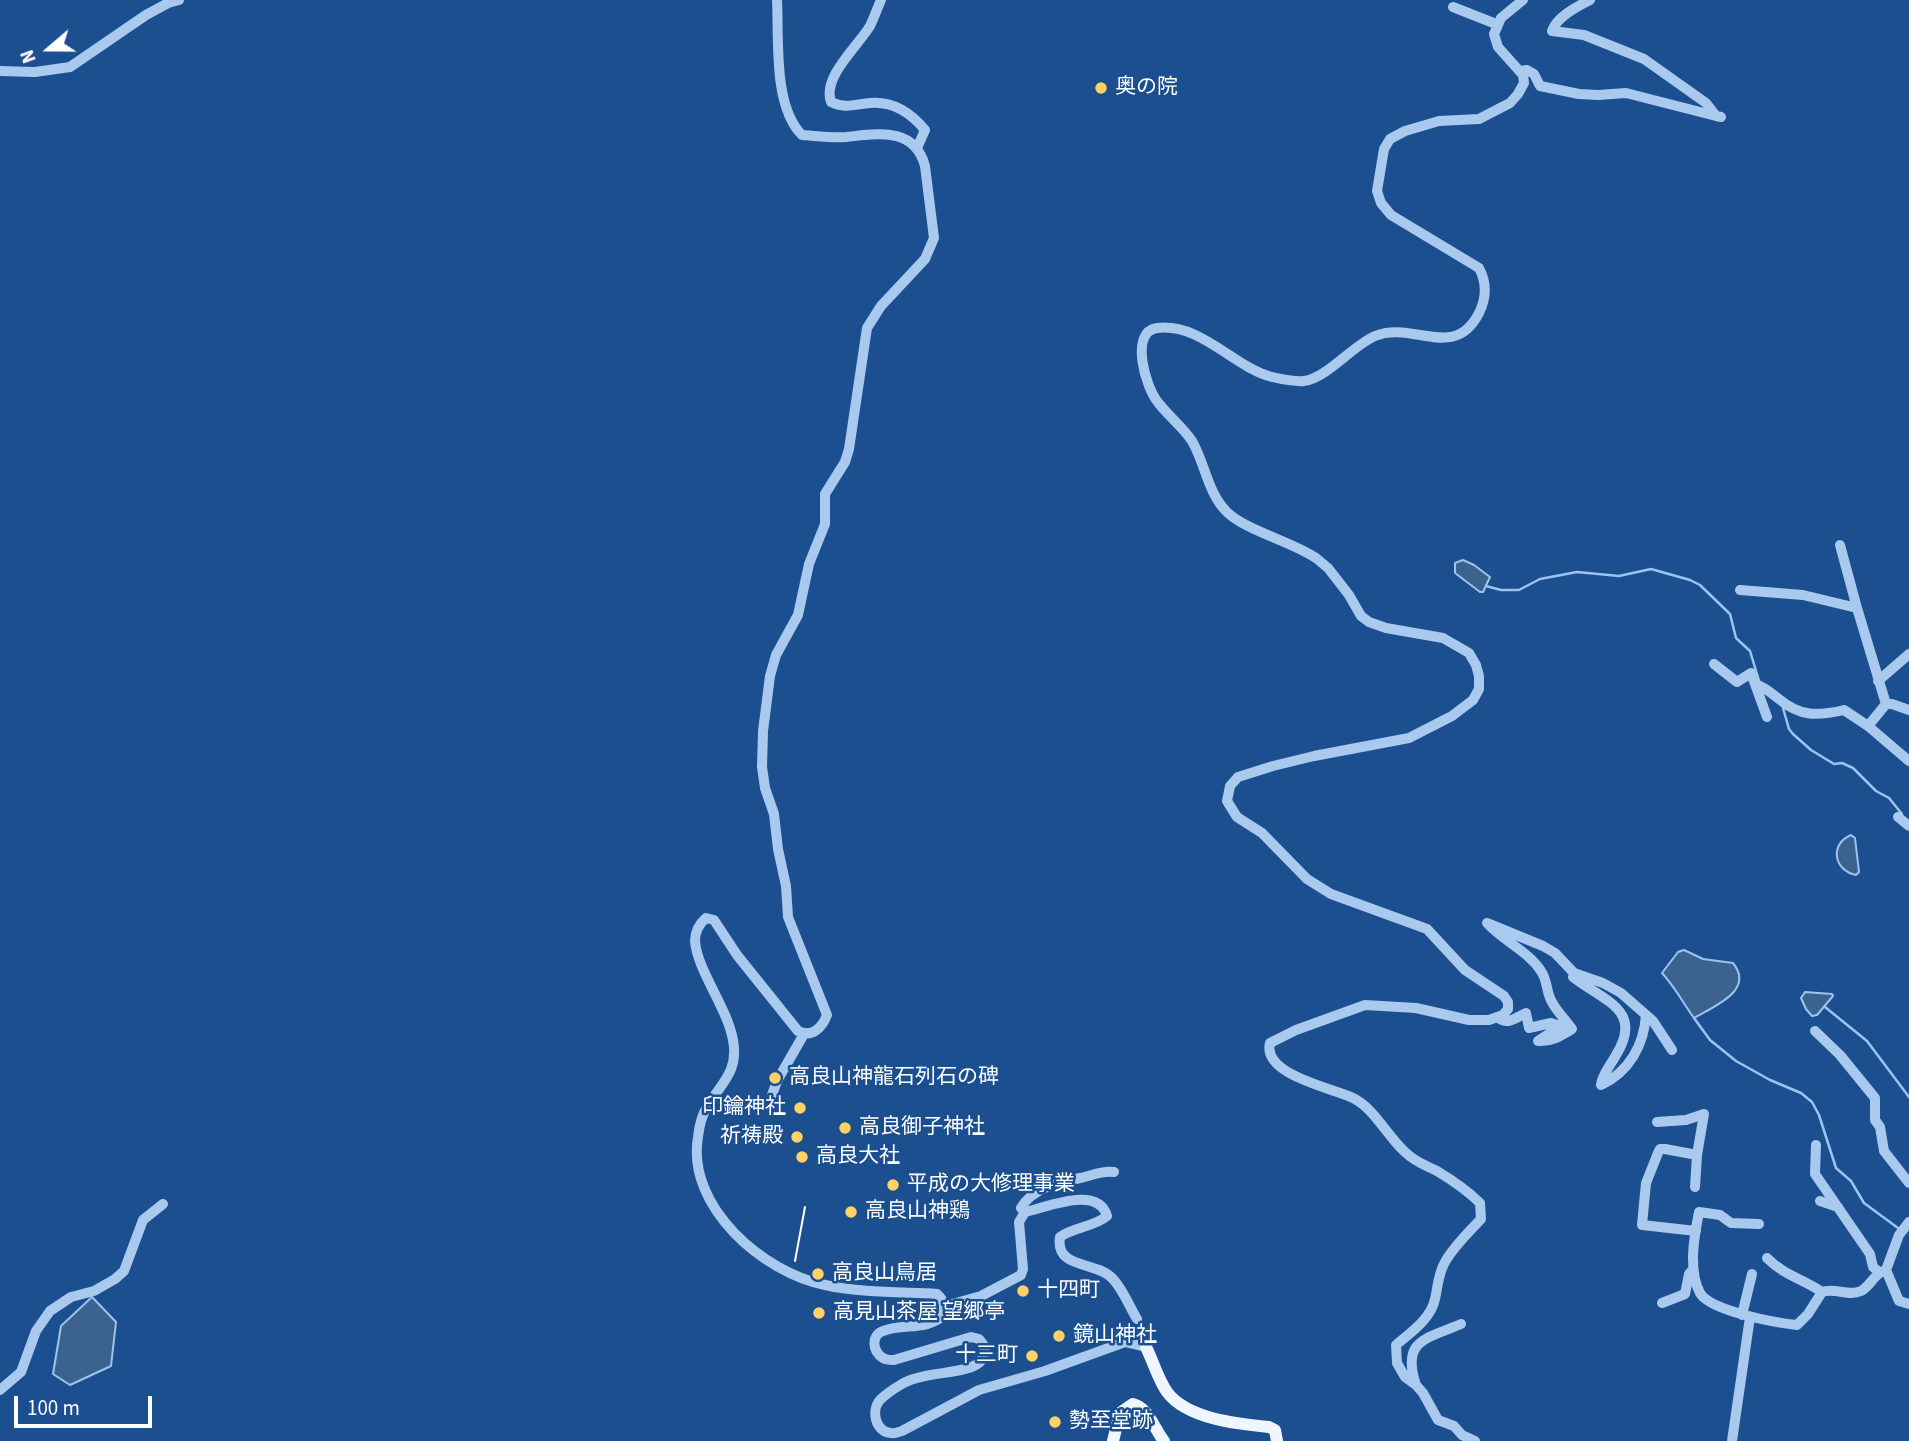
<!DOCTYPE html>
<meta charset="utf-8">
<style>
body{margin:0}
#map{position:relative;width:1909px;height:1441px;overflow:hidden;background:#1b4f8f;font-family:"Source Sans 3",sans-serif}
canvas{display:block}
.north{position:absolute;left:14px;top:14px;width:70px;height:70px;-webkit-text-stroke:5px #1b4f8f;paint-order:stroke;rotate:250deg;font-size:19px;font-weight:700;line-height:28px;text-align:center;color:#fff}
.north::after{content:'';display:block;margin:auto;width:24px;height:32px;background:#fff;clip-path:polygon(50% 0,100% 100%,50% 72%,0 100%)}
.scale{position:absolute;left:14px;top:1396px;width:138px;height:32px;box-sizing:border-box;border:4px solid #fff;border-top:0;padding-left:9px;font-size:21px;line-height:24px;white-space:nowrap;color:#fff;-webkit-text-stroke:5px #1b4f8f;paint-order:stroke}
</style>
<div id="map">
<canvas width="1909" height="1441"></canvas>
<div class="north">N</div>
<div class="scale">100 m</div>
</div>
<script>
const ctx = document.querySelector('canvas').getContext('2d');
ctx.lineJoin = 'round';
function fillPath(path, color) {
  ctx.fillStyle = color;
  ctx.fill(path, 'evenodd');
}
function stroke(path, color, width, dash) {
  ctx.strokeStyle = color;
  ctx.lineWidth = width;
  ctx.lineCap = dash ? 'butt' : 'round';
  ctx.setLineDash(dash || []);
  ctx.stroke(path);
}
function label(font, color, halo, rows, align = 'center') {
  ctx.font = font + ' "Source Sans 3","Noto Sans JP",sans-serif';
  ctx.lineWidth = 5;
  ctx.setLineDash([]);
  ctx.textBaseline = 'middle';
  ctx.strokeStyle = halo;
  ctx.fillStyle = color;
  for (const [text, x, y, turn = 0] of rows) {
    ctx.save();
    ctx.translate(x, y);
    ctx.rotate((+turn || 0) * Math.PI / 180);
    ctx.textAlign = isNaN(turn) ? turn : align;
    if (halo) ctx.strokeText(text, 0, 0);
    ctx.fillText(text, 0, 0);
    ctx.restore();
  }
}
const water = new Path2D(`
 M1463,560L1474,565L1490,577L1483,592H1480L1455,573V563Z
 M1851,835L1855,838L1859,872L1856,875C1834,871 1829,844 1851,835Z
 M1684,950L1703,959L1733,963C1755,990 1715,1006 1694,1018C1683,1003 1675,987 1662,973L1678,952Z
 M1805,992L1832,994L1833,996L1817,1015L1812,1016L1806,1009L1801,998Z
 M92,1297L116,1322L111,1366L70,1385L53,1374L61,1326Z`);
fillPath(water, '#3c6290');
stroke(water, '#9cc4f0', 2);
stroke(new Path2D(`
 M1486,586L1501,590H1519L1540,579L1577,572L1619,576L1651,569L1690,580L1700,585L1730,614L1736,638L1750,651L1760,684
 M1783,708L1789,729L1793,734L1811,750L1834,764L1842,763L1853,768L1876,791L1889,798L1902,814
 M1825,1007L1867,1041L1909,1097
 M1694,1018L1710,1040L1736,1061L1770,1080L1801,1093L1812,1102L1819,1115L1836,1168L1851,1181L1864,1203L1898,1228`), '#9cc4f0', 2.5);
stroke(new Path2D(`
 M777,0C779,40 773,106 802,135C817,136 832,138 846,137C877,134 914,126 925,166L934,238L925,259L881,306L867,328L849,449L845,462L825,494V524L809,564L798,615L776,655L770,676L763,731L762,767L765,788L774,814L778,849L786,886L788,917L827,1015C822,1028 812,1038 798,1031L737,955L714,920L706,918C699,924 695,932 695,941C697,970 727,1007 733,1040C739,1072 721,1083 707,1107C702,1115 699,1128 698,1137C686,1207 764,1273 825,1285C862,1293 900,1292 937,1294C945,1301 945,1306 943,1316C925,1331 904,1323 883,1331C871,1335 872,1351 883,1358C886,1360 890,1360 894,1360L971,1337L979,1339L985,1347C984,1353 984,1358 980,1362C966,1375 923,1371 902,1384C895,1388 886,1394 880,1400C871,1410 875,1432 891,1433C895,1434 898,1432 902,1431L979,1390L1045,1371L1125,1342L1146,1347
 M881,0C877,9 874,18 870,26C858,46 822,77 831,102C845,109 856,104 870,103C893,101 911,113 925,130L917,148
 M1590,0C1576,7 1557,17 1552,31L1584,35L1644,59L1706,103L1716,116L1721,117
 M1453,7L1496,24
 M0,71L35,72L70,67L146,15L168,3L179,0
 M1521,71L1527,70L1534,74L1540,86L1579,94L1598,95L1626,93L1716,116
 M1840,545L1857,608
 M1740,590L1803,595L1857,608L1886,704
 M1714,664L1737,682L1751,673L1767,717
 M1878,681L1909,654
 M1755,684C1765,687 1771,693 1779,699C1800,717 1818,716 1844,710L1868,726L1909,761
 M1868,726L1886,704H1892L1909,710
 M1898,817L1909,826
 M1573,977C1604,1001 1644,1010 1616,1055C1611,1065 1602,1074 1601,1085C1629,1072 1644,1045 1646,1015
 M1497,1017C1508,1026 1515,1018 1526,1013L1529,1028L1551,1023L1561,1026L1538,1041C1551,1042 1561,1036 1572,1029C1566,1020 1557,1012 1552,1002C1546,993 1548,981 1541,971C1528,951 1503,941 1487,923L1543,946L1555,953L1574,973L1603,983L1621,993L1653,1021L1672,1050
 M1815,1031L1840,1055L1875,1098V1120L1880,1127L1884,1151L1909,1183
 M772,1095L777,1081L804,1034
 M1657,1122L1686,1120L1704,1114L1697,1155L1665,1149H1660L1658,1153L1646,1183L1642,1225L1696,1231
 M1816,1145L1815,1174L1870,1254L1873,1267L1879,1272
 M1695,1187L1697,1155
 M1820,1201L1838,1207
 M1025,1212L1021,1208C1032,1188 1060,1182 1080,1178C1091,1176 1102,1170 1114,1172
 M1909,1222L1899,1235L1886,1270L1899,1301L1909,1304
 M1759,1224L1731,1223L1720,1215L1699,1212C1694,1237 1688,1270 1700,1293C1710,1311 1777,1323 1797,1325L1808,1314L1822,1292C1835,1287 1848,1297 1861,1291C1871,1286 1874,1273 1886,1270
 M1767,1258C1786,1277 1802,1278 1822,1292
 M1662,1303L1685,1294L1689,1274L1693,1269
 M945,1306L981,1296L1021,1275L1023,1269L1019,1222L1025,1212C1048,1207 1098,1185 1107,1216C1094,1227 1074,1227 1060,1237C1055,1269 1094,1261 1111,1277C1122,1287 1129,1306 1137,1319
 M1742,1315L1752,1274
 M1416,1385C1401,1340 1426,1339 1461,1324
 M0,1390L21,1372L36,1331L50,1311L71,1297L94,1291L115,1279L124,1271L143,1220L163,1204
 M1475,1441L1462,1435L1454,1426L1438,1420L1423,1393L1416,1385L1405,1377L1397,1363L1396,1345C1410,1333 1431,1319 1435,1299C1438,1286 1438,1274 1445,1262C1454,1246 1468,1233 1481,1219L1480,1203C1467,1190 1452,1180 1437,1171C1425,1165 1415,1162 1405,1152C1387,1136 1375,1109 1353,1098C1333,1088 1262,1075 1270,1043L1296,1030L1365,1005L1416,1008L1469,1020H1489L1503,1015L1508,1009V1002L1504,996L1465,970L1427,929L1331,894L1307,879L1262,833L1237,817L1227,801L1230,786L1238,777L1273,766L1314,756L1409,738L1452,716L1473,700L1479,689V676L1476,665L1469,653L1443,638L1386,628L1369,622L1361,616L1349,595L1328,568L1316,558C1291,541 1247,531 1227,512C1208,494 1205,463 1192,441C1182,426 1167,415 1157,401C1146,387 1129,332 1157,328C1200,322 1235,368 1272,377C1281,379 1295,382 1304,381C1327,378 1352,346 1375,336C1413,320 1454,362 1479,313C1487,297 1487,283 1479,268L1391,215L1381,203L1377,191L1384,149L1390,139L1405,131L1439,121L1479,119L1510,103L1518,94L1524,83L1523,75L1498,47L1494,34L1501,18L1523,0
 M1732,1441L1750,1317`), '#a9c9ee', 10);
stroke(new Path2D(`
 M1146,1347C1153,1361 1158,1379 1167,1392C1187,1419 1238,1424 1269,1427L1275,1430L1277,1441
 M1113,1441L1120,1413L1133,1404C1149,1408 1154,1429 1164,1441`), '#f0f6ff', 12);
stroke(new Path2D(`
 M795,1261L805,1207`), '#fff', 2);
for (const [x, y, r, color] of [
 [1101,88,7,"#ffd166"],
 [775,1078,7,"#ffd166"],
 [800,1108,7,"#ffd166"],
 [845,1128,7,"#ffd166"],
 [797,1137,7,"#ffd166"],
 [802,1157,7,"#ffd166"],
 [893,1185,7,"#ffd166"],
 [851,1212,7,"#ffd166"],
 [818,1274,7,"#ffd166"],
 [1023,1291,7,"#ffd166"],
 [819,1313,7,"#ffd166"],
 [1059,1336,7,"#ffd166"],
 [1032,1356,7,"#ffd166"],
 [1055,1422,7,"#ffd166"]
]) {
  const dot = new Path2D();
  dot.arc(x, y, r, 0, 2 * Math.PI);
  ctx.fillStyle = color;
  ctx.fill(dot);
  stroke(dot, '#1b4f8f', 2.5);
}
label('21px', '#fff', '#1b4f8f', [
 ["奥の院",1115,88],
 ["高良山神龍石列石の碑",789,1078],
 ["印鑰神社",786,1108,"right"],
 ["高良御子神社",859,1128],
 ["祈祷殿",783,1137,"right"],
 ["高良大社",816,1157],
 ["平成の大修理事業",907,1185],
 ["高良山神鶏",865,1212],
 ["高良山鳥居",832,1274],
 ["十四町",1037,1291],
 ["高見山茶屋 望郷亭",833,1313],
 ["鏡山神社",1073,1336],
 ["十三町",1018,1356,"right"],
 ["勢至堂跡",1069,1422]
], 'left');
</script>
